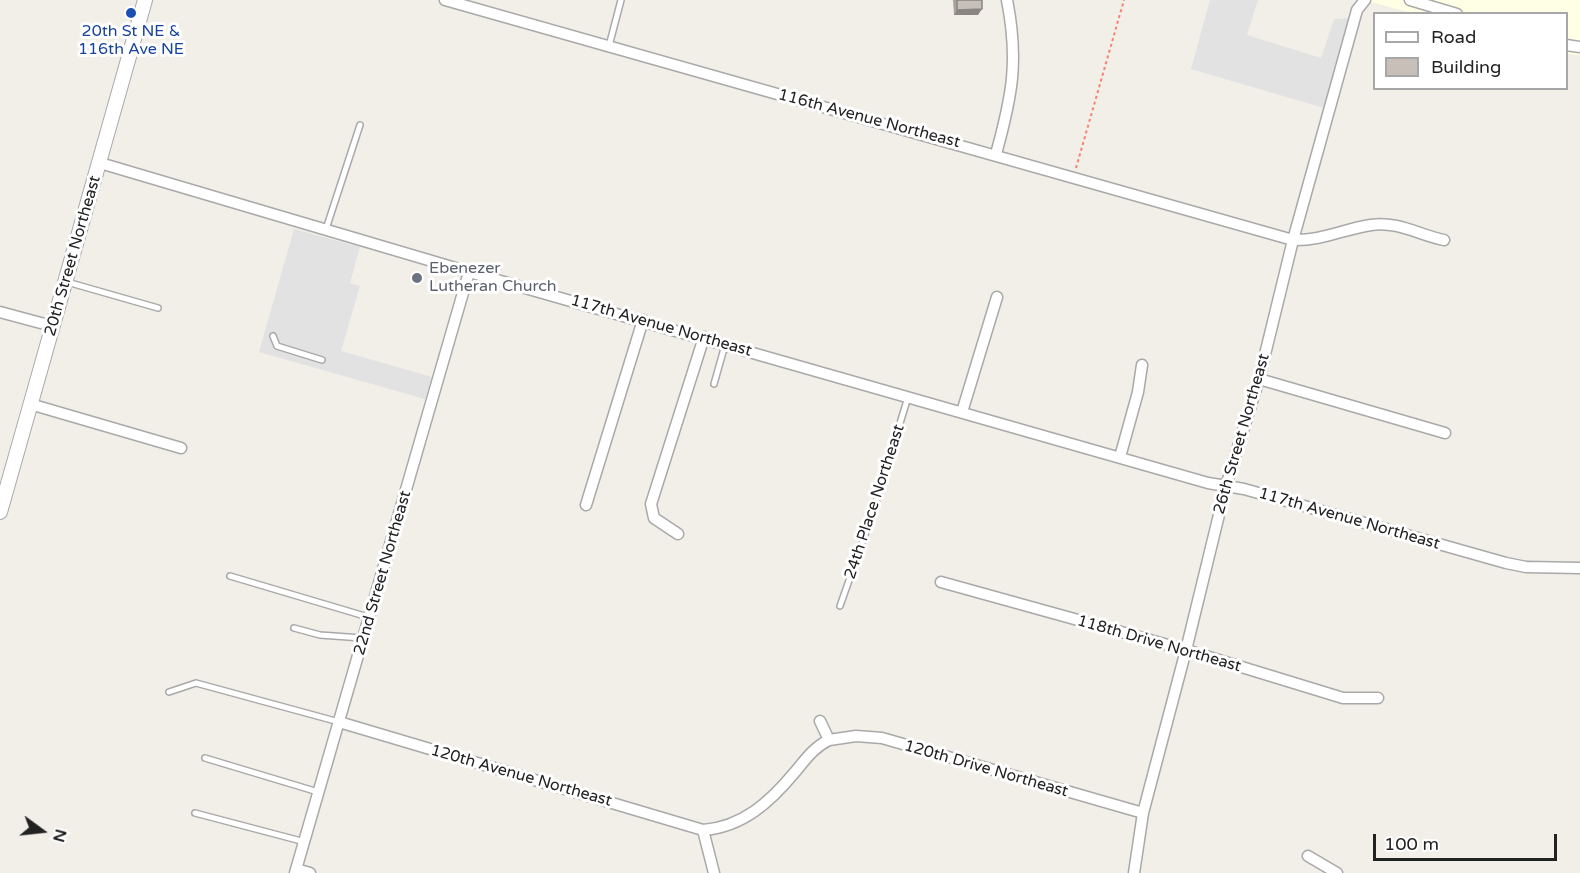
<!DOCTYPE html>
<style>
body{margin:0}
#map{position:relative;width:1580px;height:873px;overflow:hidden;background:#f2efe9;font-family:"Varela Round",sans-serif}
canvas{display:block}
.legend{position:absolute;left:1373px;top:12px;width:195px;height:78px;box-sizing:border-box;background:#fff;border:2px solid #a7a7a7;margin:0;padding:8px 10px;list-style:none;font-size:18px;color:#222}
.legend li{display:flex;align-items:center;gap:12px;height:30px}
.legend b{width:30px;border:2px solid #a7a7a7}
.north{position:absolute;left:12px;top:801px;width:60px;height:60px;-webkit-text-stroke:4px #fff;paint-order:stroke;rotate:105deg;font-size:16px;font-weight:700;line-height:24px;text-align:center;color:#222}
.north::after{content:'';display:block;margin:auto;width:21px;height:27px;background:#222;clip-path:polygon(50% 0,100% 100%,50% 72%,0 100%)}
.scale{position:absolute;left:1373px;top:834px;width:184px;height:27px;box-sizing:border-box;border:3px solid #222;border-top:0;padding-left:8px;font-size:18px;line-height:21px;white-space:nowrap;color:#222;-webkit-text-stroke:4px #fff;paint-order:stroke}
</style>
<div id="map">
<canvas width="1580" height="873"></canvas>
<ul class="legend">
<li><b style="height:8px;background:#fff"></b>Road</li>
<li><b style="height:16px;background:#c7bfb8"></b>Building</li>
</ul>
<div class="north">N</div>
<div class="scale">100 m</div>
</div>
<script>
const ctx = document.querySelector('canvas').getContext('2d');
ctx.lineJoin = 'round';
function fillPath(path, color) {
  ctx.fillStyle = color;
  ctx.fill(path, 'evenodd');
}
function stroke(path, color, width, dash) {
  ctx.strokeStyle = color;
  ctx.lineWidth = width;
  ctx.lineCap = dash ? 'butt' : 'round';
  ctx.setLineDash(dash || []);
  ctx.stroke(path);
}
function label(font, color, halo, rows, align = 'center') {
  ctx.font = font + ' "Varela Round",sans-serif';
  ctx.lineWidth = 6;
  ctx.setLineDash([]);
  ctx.textBaseline = 'middle';
  ctx.strokeStyle = halo;
  ctx.fillStyle = color;
  for (const [text, x, y, turn = 0] of rows) {
    ctx.save();
    ctx.translate(x, y);
    ctx.rotate((+turn || 0) * Math.PI / 180);
    ctx.textAlign = isNaN(turn) ? turn : align;
    if (halo) ctx.strokeText(text, 0, 0);
    ctx.fillText(text, 0, 0);
    ctx.restore();
  }
}
fillPath(new Path2D(`
 M1363,0H1580V55L1567,54L1566,14L1412,13Z`), '#ffffe5');
fillPath(new Path2D(`
 M1210,0H1258L1247,35L1321,58L1334,19L1349,18L1324,108L1191,69Z
 M294,229L360,247L350,283L360,286L341,351L432,377L425,399L259,352Z`), '#e2e2e2');
const service = new Path2D(`
 M609,46L621,0
 M326,229L360,125
 M67,282L158,308
 M273,336L277,346L322,360
 M714,384L725,345
 M230,576L368,617
 M840,606L872,515L908,397
 M294,628L320,635L362,638
 M169,692L196,683L339,722
 M205,758L318,792
 M195,813L305,842`);
const minor = new Path2D(`
 M445,0L1293,240C1321,241 1344,229 1371,225C1398,221 1419,235 1444,240
 M1410,0L1457,14
 M1566,45L1580,47
 M996,154C1012,96 1019,61 1007,0
 M100,163L469,272L1208,483L1244,489L1506,563L1526,567L1580,568
 M0,312L52,326
 M1259,379L1445,433
 M30,404L181,448
 M962,412L997,297
 M1120,457L1138,392L1142,365
 M586,505L643,320
 M678,534L654,518L651,504L704,337
 M941,582L1186,650L1343,698H1378
 M339,722L703,830
 M829,740L856,736L882,738L1143,813
 M1308,856L1337,873
 M296,869L310,873
 M295,873L469,272
 M714,873L703,830C743,827 770,802 795,772C805,760 814,747 829,740L820,721
 M1134,873L1143,813L1186,650L1226,486L1259,379L1293,240L1357,10L1365,0`);
const tertiary = new Path2D(`
 M0,512L145,0`);
stroke(service, '#a9a9a9', 8);
stroke(minor, '#a9a9a9', 13);
stroke(tertiary, '#a9a9a9', 16);
stroke(new Path2D(`
 M1076,168L1124,0`), '#fa8072', 2, [3, 3]);
stroke(service, '#fff', 5);
stroke(minor, '#fff', 10);
stroke(tertiary, '#fff', 14);
fillPath(new Path2D(`
 M953,0H982L978,15H954Z`), '#aba49e');
fillPath(new Path2D(`
 M982,9L978,15H954L957,10Z`), '#8b8681');
const building = new Path2D(`
 M957,0H982V9L957,10Z`);
fillPath(building, '#c7bfb8');
stroke(building, '#8b8681', 1.5);
for (const [x, y, r, color] of [
 [131,13,6,"#1a4fb4"],
 [417,278,6,"#6b7280"]
]) {
  const dot = new Path2D();
  dot.arc(x, y, r, 0, 2 * Math.PI);
  ctx.fillStyle = color;
  ctx.fill(dot);
  stroke(dot, '#fff', 2);
}
label('16px', '#164399', '#fff', [
 ["20th St NE &",131,32],
 ["116th Ave NE",131,50]
]);
label('16px', '#222', '#fff', [
 ["116th Avenue Northeast",869,119,15],
 ["20th Street Northeast",73,256,-74],
 ["117th Avenue Northeast",661,326,16],
 ["26th Street Northeast",1242,434,-74],
 ["24th Place Northeast",875,502,-72],
 ["117th Avenue Northeast",1349,519,16],
 ["22nd Street Northeast",383,573,-74],
 ["118th Drive Northeast",1159,644,16],
 ["120th Drive Northeast",986,769,16],
 ["120th Avenue Northeast",521,776,16]
]);
label('16px', '#5b616d', '#fff', [
 ["Ebenezer",429,269],
 ["Lutheran Church",429,287]
], 'left');
</script>
